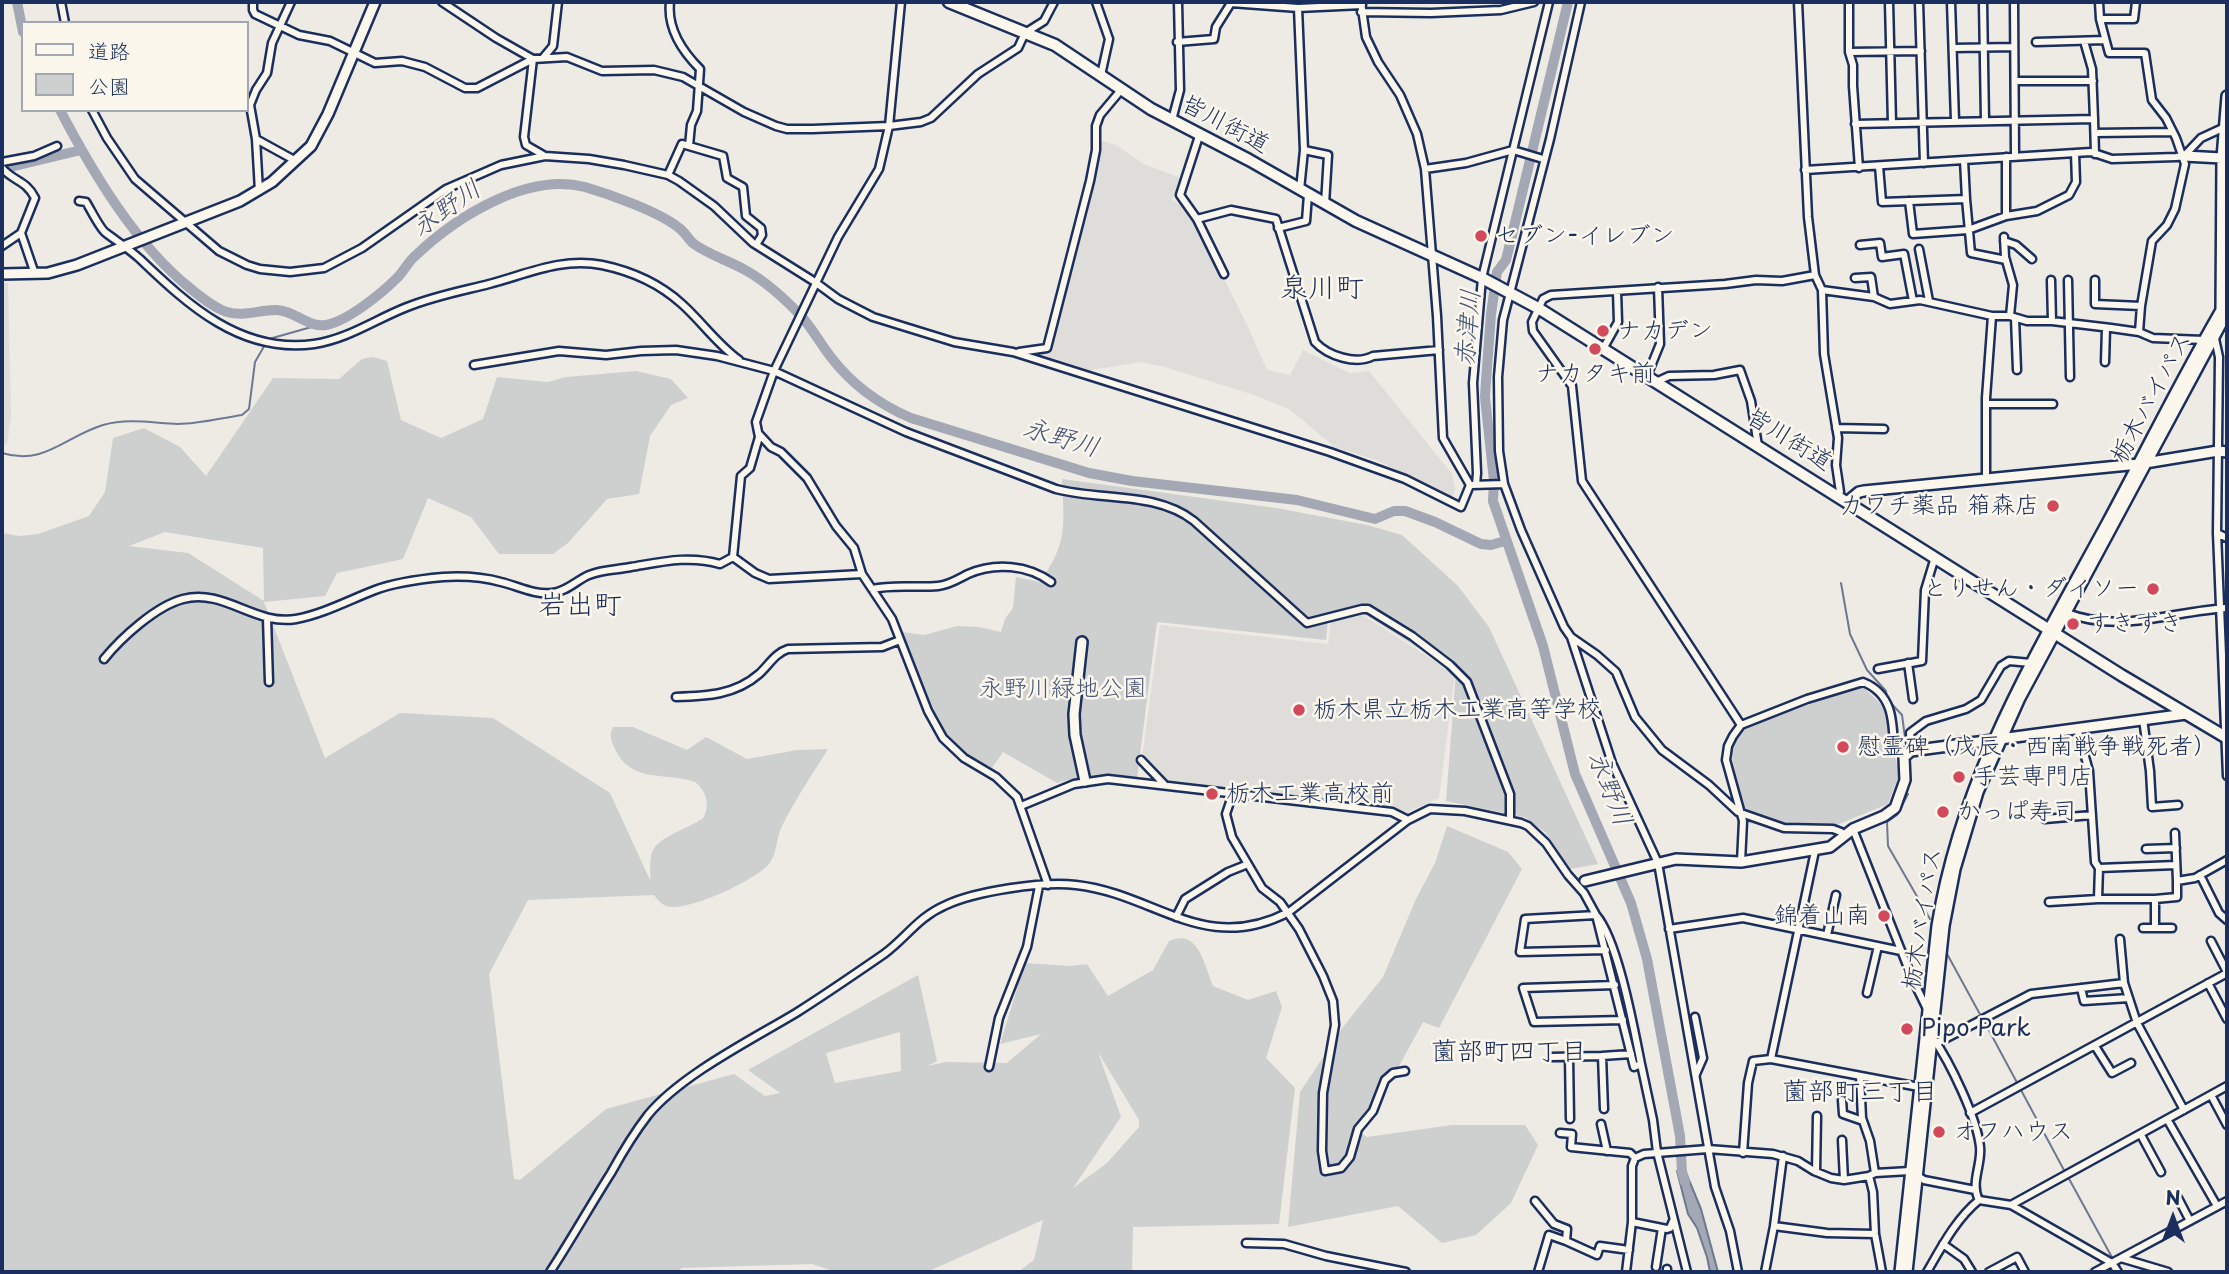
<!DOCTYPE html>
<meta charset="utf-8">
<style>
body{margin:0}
#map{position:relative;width:2229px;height:1274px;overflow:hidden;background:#eeebe4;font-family:"Playpen Sans","Klee One",sans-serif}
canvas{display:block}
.frame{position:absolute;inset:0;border:4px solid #1b2f5e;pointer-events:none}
.legend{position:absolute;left:21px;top:21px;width:228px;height:91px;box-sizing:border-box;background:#fbf7ec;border:2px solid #a1a7b3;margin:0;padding:9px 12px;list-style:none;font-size:21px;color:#1b2f5e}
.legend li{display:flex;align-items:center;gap:14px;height:35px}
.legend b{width:35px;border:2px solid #a1a7b3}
.north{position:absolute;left:2138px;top:1183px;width:70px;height:70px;-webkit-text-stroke:5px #fbf7ec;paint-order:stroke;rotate:0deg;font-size:19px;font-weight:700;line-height:28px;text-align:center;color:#1b2f5e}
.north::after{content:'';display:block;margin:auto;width:24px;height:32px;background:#1b2f5e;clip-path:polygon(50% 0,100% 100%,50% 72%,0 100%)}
</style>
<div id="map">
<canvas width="2229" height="1274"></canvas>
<div class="frame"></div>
<ul class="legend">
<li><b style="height:9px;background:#fbf7ec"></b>道路</li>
<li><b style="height:19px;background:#cecfcf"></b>公園</li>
</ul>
<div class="north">N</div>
</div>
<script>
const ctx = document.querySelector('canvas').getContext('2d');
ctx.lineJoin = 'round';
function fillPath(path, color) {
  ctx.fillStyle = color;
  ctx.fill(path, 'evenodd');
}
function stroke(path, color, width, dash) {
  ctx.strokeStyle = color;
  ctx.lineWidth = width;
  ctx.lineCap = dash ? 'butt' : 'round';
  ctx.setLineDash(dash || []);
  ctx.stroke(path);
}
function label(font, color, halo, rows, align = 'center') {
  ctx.font = font + ' "Playpen Sans","Klee One",sans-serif';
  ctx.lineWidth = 5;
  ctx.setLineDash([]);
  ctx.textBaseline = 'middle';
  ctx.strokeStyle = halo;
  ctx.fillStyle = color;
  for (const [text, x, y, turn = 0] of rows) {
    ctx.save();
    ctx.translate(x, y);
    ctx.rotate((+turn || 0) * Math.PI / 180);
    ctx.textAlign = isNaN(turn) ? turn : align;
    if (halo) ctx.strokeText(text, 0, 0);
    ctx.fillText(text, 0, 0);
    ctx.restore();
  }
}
fillPath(new Path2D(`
 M1098,140L1116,145L1144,164L1181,178L1172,200L1179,204L1182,202L1197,225L1247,325L1267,370L1290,375L1303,350L1350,373L1369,371L1452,474L1455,489L1452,497L1376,460L1335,447L1289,409L1254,395L1165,367L1141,362L1079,372L1023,354L1049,349Z
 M2,282L8,283L11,416L7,445L2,443Z
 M1361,614L1455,674L1439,798L1408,812L1165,780L1142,758L1160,625L1328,644L1331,620Z`), '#deddda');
fillPath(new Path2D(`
 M373,357L387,361L401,420L441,438L483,419L497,377L548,382L566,377L636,371L671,379L688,398L671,405L650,436L639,494L607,499L568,543L553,554H499L471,517L428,498L403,559L337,573L325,596L264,602L325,758L400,713L493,718L610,793L650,880C651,872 649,861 652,852C660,835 689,829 703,818C711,806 706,790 695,782C664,771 631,785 614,747C611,740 609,734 613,727H633L687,750L706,737L747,759L797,750L828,749C812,775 794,801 781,828C776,840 777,854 769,864C756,880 686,913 666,906C661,904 657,899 654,895L528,900L489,974L514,1179L520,1180L606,1109L734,1074L765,1096L780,1093L748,1070L918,975L937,1061L927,1066L946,1062L1007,1063L1041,1034L1000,1044L1025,963L1070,966L1087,964L1108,996L1153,970L1169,941C1199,928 1204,965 1213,986L1248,1000L1276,991L1282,1007L1266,1058L1295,1088L1279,1224L1133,1227L1132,1272H1018L1034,1260L1043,1220L927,1272H836L812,1264L682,1268L678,1272H2V533L20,536L38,534L89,516L105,492L113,438L144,428L180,447L206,476L273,378L339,379L362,359ZM165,532L263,548L264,601L188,553L129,546ZM900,1032L901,1071L835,1083L826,1053ZM1098,1052L1139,1120V1127L1107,1163L1073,1188L1121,1117Z
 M1062,479L1276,508L1367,525L1402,535L1458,586L1489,627L1598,864L1570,869L1545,832L1524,817L1446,801L1456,672L1361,612L1328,620L1326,640L1157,622L1137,778C1109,776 1084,775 1057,783L1003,752L992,768L965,753L942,730L902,632L924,635L957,626L979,627L1001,632L1005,619L1013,608L1016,577L1040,582C1068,542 1064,526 1062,479Z
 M1862,686L1886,709L1899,775L1888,804L1817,833L1749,823L1733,781L1732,747L1745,727Z
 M1447,826L1508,852L1522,869L1439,1028L1423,1022L1362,1134L1367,1137L1452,1125H1525L1538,1145L1511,1203L1476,1235L1442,1243L1398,1206L1288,1227L1300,1092L1343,1027L1383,977L1416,899L1435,863Z`), '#cecfcf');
const water = new Path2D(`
 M1684,1168L1701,1209L1718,1272H1710L1707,1257L1697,1228L1688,1214L1677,1171Z`);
fillPath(water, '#a3a8b4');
stroke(water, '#6d7892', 2);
stroke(new Path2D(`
 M269,339L315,326
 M2,453C44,466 64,437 103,425C129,418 152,423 178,424C199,424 221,418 242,415L249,409L255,362L266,343
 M1841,583L1850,634L1867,670L1886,691L1887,699L1902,715L1906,745
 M1908,794L1897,815L1887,822L1888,846L1930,919
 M1946,952L1982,1018
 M1985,1023L2065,1172
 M2068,1177L2114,1261`), '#6d7892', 2);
stroke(new Path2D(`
 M17,2L23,32
 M1568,2L1506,260L1497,272L1491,314L1486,381L1485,397L1494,481L1493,501L1543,646L1575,774L1631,903L1647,959L1680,1136L1682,1172L1685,1182
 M60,110C93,173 135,244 191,289C201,297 214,308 227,312C244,317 259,310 276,310C294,310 308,328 326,325C348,321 382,293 398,277C404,271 408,262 415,256C455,218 526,172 585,187C609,194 660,212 679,228C685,232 688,239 694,244C709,255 730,261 747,271C766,282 786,300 801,316C812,328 820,343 830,356C852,385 878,404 911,418L1089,473L1132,481L1297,500L1375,519L1394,511H1405L1435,522L1481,544L1491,545L1505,541
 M2,169L81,150`), '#a3a8b4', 10);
const street = new Path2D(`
 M61,2L65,23
 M253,2V10L255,14L299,35L330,41L375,63L402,61L425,67L465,88H477L533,59L567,57L602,71L654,70L683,77L744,112L776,126L787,129H813L889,126L921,122L931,118L978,74L1018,48L1025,33L1044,21L1054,2
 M291,2L272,43L267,73L256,90L250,105L256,139L296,161
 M442,2L496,38L533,59
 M1096,2L1109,39L1101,75
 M1581,2L1550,139L1503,320L1498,377L1499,451L1504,484L1521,530L1564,627L1571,637L1612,763L1658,863L1715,1187L1730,1231L1738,1272
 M1798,2L1808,217L1815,275L1822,290L1824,354L1838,438L1836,465L1840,492L1837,495
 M1849,2V52L1853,65V86L1859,168
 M1889,2L1892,123
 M1919,2L1924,163
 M1951,2L1955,121
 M1983,2L1985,121
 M2014,2L2015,156
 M2099,2L2100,19L2109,53H2145L2152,100L2166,118L2176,138L2185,164L2175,209L2167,225L2152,241L2141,306L2139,332
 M1361,12L1431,13L1501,10L1534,2
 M2100,19H2134L2136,2
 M2084,41L2092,69L2094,119
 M1177,42L1214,39L1216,27L1231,3L1298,8
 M2036,42L2105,40
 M1953,48L2014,47
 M1849,52L1921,51
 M543,58L553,46L558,2
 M533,59L524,137L526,145L545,156
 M2015,81H2093
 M92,110L107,138L135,179L219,251L247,265L260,269L290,272L324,268L362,248L446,189L501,165L545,156L589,159L624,165L668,175L679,181L714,206L753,243L815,282L838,299L873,317L954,342L1013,352L1330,452L1405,479L1461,507L1470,485L1443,438L1437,316L1425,169L1417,134L1400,95L1378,62L1366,37L1361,2
 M1172,120L1180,90L1178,2
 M1855,124L2094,119L2095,154
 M1200,133L1180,195L1197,219L1224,274
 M2095,133L2173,132
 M256,139L259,191
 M689,146L723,156L727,178L743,187L746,216L761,228L762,235L756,245
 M1304,150L1328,155L1325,204
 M2006,157V216
 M2,162L34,156L57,146
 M1879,166L1882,202L1966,199L1964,160
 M2,168C14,182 26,180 35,198L21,233L2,246
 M1425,169L1466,163L1513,150L1543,159
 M1805,170L2091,152L2112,159L2176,157L2184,156L2201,138L2227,126
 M668,175L682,144L689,146L691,125L697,111L700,69C682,51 667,28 670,2
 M1300,190L1304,150L1298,8L1362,5
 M1966,199L1971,253L2006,260
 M79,201L86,202C91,210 100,229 106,233C118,242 129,249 140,259C188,305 241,354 314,344C348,339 376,319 407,307C434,296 461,291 489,284C527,274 562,257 602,265C631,271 660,284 682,304C702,322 717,344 739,360
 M1909,201L1913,234L1968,230L2006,216L2037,211L2069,195L2076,182L2075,153
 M1197,219L1231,210L1276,219L1315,342C1328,356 1356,365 1373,356L1439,350
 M1278,228L1306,221L1308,195
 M21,233L35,274
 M2004,237L2005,257L2013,285L2010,316
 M2004,241L2016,245L2032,259
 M1860,245L1880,243L1882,257L1904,254L1913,301
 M1919,249L1929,301
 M1855,278L1871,277L1874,297
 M2051,280L2052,321
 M2068,280L2070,377
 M2095,280V304L2141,306
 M1822,290L1874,297L1890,304L1920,300L1992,316H2010L2027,321H2052L2111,328L2139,332L2153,338L2204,340
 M2015,318L2017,370
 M2214,334L2219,357L2217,533L2227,776
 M1603,349L1618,322L1617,291
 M1019,352L1047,348L1090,181L1096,150V126L1100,115L1121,90
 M2105,362L2106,328
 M474,365L559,351L606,355L641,351L676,350L717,356L774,371L906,432L1056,489C1101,501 1156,491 1194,521L1307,623L1362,609H1368L1412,636L1450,665L1467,682L1510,794V820
 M1647,376L1660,344L1658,287
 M1656,382L1669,376L1714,375L1740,370L1751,401L1758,446
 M1986,404H2053
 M1836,428L1884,429
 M759,434L771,447L781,452L807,478L836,526L854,548L862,574L892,619L928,711L943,738L964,758L996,777L1017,797L1048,885
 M1986,478V398L1992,316
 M1472,485L1504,484
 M1476,485L1477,473L1473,383L1482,278L1549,2
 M2217,533L2227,538
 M733,557L741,476L750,468L759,437L756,422L774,371L838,237L879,169L889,126L901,2
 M733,557L755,573L769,579L862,574
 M872,589C894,584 916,588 938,586C949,585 958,579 968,574C995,562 1028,565 1051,582
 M2067,613C2121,634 2173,611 2227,608
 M267,618L269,682
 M1571,637L1597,655L1616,672L1635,717L1662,750L1709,785L1738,812L1784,828L1833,829L1841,832L1844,835
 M104,659C121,638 156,606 183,599C224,588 255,626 296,619C323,614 349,600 375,590C396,582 421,579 443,577C461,576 483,577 501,582C518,586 534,595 552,593C566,592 577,580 589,575C604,569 616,570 631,567C661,562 689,555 720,564L733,557
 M1908,663L1913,699
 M1878,669L1922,661L1925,590L1935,557
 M676,697C707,696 735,695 759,674C769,665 775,653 788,649L882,647L900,640
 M2143,719L2150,771L2152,807L2178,805
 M1741,725L1582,481L1572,386L1533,331L1532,322L1543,299L1551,295L1725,284L1756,280L1782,281L1815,275
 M2077,728L2089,771L2095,862L2099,868L2098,899H2155L2177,897V881L2195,878L2227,860
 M1911,751L1910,733L1926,721L1966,709L1981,700L2001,666L2009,661L2031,663
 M1141,760L1164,784
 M1233,793L1226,814L1232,837L1262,888L1280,902L1299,929L1323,976L1333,1001L1335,1025L1323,1093L1322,1151L1325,1171L1341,1168L1350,1157L1358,1129L1373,1111L1385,1080L1393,1073L1405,1071
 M1021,806L1074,784L1108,779L1392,812L1408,820
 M2045,819L2092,815
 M1853,829L1912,978L1928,1011
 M2175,833L2177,881
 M2146,849L2176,848
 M1741,862L1743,821L1726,760L1728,746L1733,736L1741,725L1807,699L1863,682C1893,694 1893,721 1894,749L1907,753
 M2099,868L2176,865
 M2200,875L2219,913L2227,920
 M2049,902L2098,899
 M1176,917L1185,899L1228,872L1248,864
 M2143,928H2172
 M2155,928V899
 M1669,929L1743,918L1901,951
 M1827,935L1836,895
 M2120,939L2124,983
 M2211,941L2227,972
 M1606,950L1520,952L1525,919L1596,915C1618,940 1634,1029 1641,1064
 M2208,983L2227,1019
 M1615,985L1523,988L1534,1022L1623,1020
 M2081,988L2084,1001L2129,998
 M1867,993L1878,946
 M1695,1017L1703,1058L1696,1074
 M1933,1038C1950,1062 1977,1118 1980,1147C1982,1165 1970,1183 1979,1200L2011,1205L2112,1263L2118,1272
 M1937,1043L2031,994L2124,983L2137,1023L2184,1110
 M2095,1046L2112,1073L2131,1063
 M1551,1057L1602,1056
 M1569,1057L1570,1119
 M1771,1059L1815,851
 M989,1067L999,1018L1027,947L1039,886
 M1860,1076L1862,1118L1870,1141L1875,1173
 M2211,1095L2227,1125
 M1842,1100L1843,1114L1863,1121
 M1604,1109L1602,1056L1631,1054
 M1970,1113L2227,973
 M2167,1119L2217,1206
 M1601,1124L1607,1151
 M1560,1133L1572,1134L1571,1147L1630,1153L1635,1158
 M2141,1135L2161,1172
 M1842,1140L1844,1180
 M1743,1153L1748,1083L1753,1061L1771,1059L1919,1087
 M1816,1172L1817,1116
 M1869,1176L1873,1192L1875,1234L1882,1272
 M2178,1198L2190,1221
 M1535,1201L1554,1224L1567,1229L1566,1241L1549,1235L1538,1272
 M2011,1205L2227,1086
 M1632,1222L1667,1229L1670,1228L1673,1221
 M1774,1226L1827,1233L1875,1234
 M1566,1241L1597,1255L1600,1246L1629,1250
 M1246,1243L1284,1244L1326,1256L1406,1272
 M1943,1244L1964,1259L1972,1272
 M2121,1258L2168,1272
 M1656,1267L1662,1228
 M550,1272C571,1240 590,1206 611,1173C622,1153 634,1133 648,1115C681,1075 751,1040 796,1013C826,994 855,974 884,954C906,938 918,917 946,905C976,891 1043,881 1076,885C1156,894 1204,956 1289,912L1408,820L1430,809L1465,811L1521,823L1528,826L1546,843L1568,875L1584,893L1596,915L1634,1067L1641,1064L1653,1120L1657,1152L1687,1272
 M1626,1272L1632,1222V1166L1635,1158L1644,1154L1708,1149L1773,1154L1798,1161L1814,1171L1831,1178L1844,1180L1869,1176L1875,1173L1910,1171L1924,1180L1975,1190
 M1667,1272V1269
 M1765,1272L1774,1226L1783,1156
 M1927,1272C1942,1246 1956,1219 1979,1200
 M1989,1272L2017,1257L2025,1272
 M2095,1272L2227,1201`);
const secondary = new Path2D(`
 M2184,156L2222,158
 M2,274L48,273L77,265L240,201L272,182L311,146L328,114L375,2
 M2221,310L2222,158L2227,96
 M1847,502L1859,492L1864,491L2139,464L2218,451L2227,452
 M1082,642L1074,714L1075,735L1085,781
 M1585,881L1676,859L1741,862L1830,847L1853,829L1884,816L1895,808L1905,780L1904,757L1911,751L2186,714
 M1900,1272L1937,926C1961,776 2036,654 2107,523C2147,449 2184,372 2227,300
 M1907,1272L1944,926L1955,869L1978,792L2020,698L2227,313`);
const primary = new Path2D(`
 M949,2L1055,45L1151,109L1249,160L1356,221L1482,278L1538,308L2121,675L2227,738`);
stroke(street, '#1b2f5e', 11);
stroke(secondary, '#1b2f5e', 14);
stroke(primary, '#1b2f5e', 15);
stroke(street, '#fbf7ec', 6);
stroke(secondary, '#fbf7ec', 9);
stroke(primary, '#fbf7ec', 10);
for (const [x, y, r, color] of [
 [1481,236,7,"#d1495b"],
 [1603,331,7,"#d1495b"],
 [1595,349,7,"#d1495b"],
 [2053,506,7,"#d1495b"],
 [2153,589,7,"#d1495b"],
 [2073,624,7,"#d1495b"],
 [1299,710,7,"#d1495b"],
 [1843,747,7,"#d1495b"],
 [1959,777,7,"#d1495b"],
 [1212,794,7,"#d1495b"],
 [1943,812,7,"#d1495b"],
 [1884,916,7,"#d1495b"],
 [1907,1029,7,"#d1495b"],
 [1939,1132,7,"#d1495b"]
]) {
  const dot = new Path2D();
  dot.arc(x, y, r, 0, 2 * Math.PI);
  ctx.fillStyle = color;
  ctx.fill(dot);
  stroke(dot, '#fbf7ec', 2.5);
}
label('24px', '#1b2f5e', '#fbf7ec', [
 ["皆川街道",1225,125,28],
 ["栃木バイパス",2152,398,-62],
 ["皆川街道",1789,440,32],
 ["栃木バイパス",1923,919,-81]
]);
label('24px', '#1b2f5e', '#fbf7ec', [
 ["セブン-イレブン",1495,236],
 ["ナカデン",1617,331],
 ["ナカタキ前",1595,374,"center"],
 ["カワチ薬品 箱森店",2039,506,"right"],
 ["とりせん・ダイソー",2139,589,"right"],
 ["すきずき",2087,624],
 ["栃木県立栃木工業高等学校",1313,710],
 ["慰霊碑（戊辰・西南戦争戦死者）",1857,747],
 ["手芸専門店",1973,777],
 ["栃木工業高校前",1226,794],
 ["かっぱ寿司",1957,812],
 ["錦着山南",1870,916,"right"],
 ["Pipo Park",1921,1029],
 ["オフハウス",1953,1132]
], 'left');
label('24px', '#48577a', '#fbf7ec', [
 ["永野川緑地公園",1063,689]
]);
label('italic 26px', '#445378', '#fbf7ec', [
 ["永野川",447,209,-35],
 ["赤津川",1469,328,-85],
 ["永野川",1061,439,16],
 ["永野川",1609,789,69]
]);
label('26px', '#1b2f5e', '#fbf7ec', [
 ["薗部町四丁目",1509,1053],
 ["薗部町三丁目",1860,1093]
]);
label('28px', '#1b2f5e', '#fbf7ec', [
 ["泉川町",1322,289],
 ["岩出町",580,606]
]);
</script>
